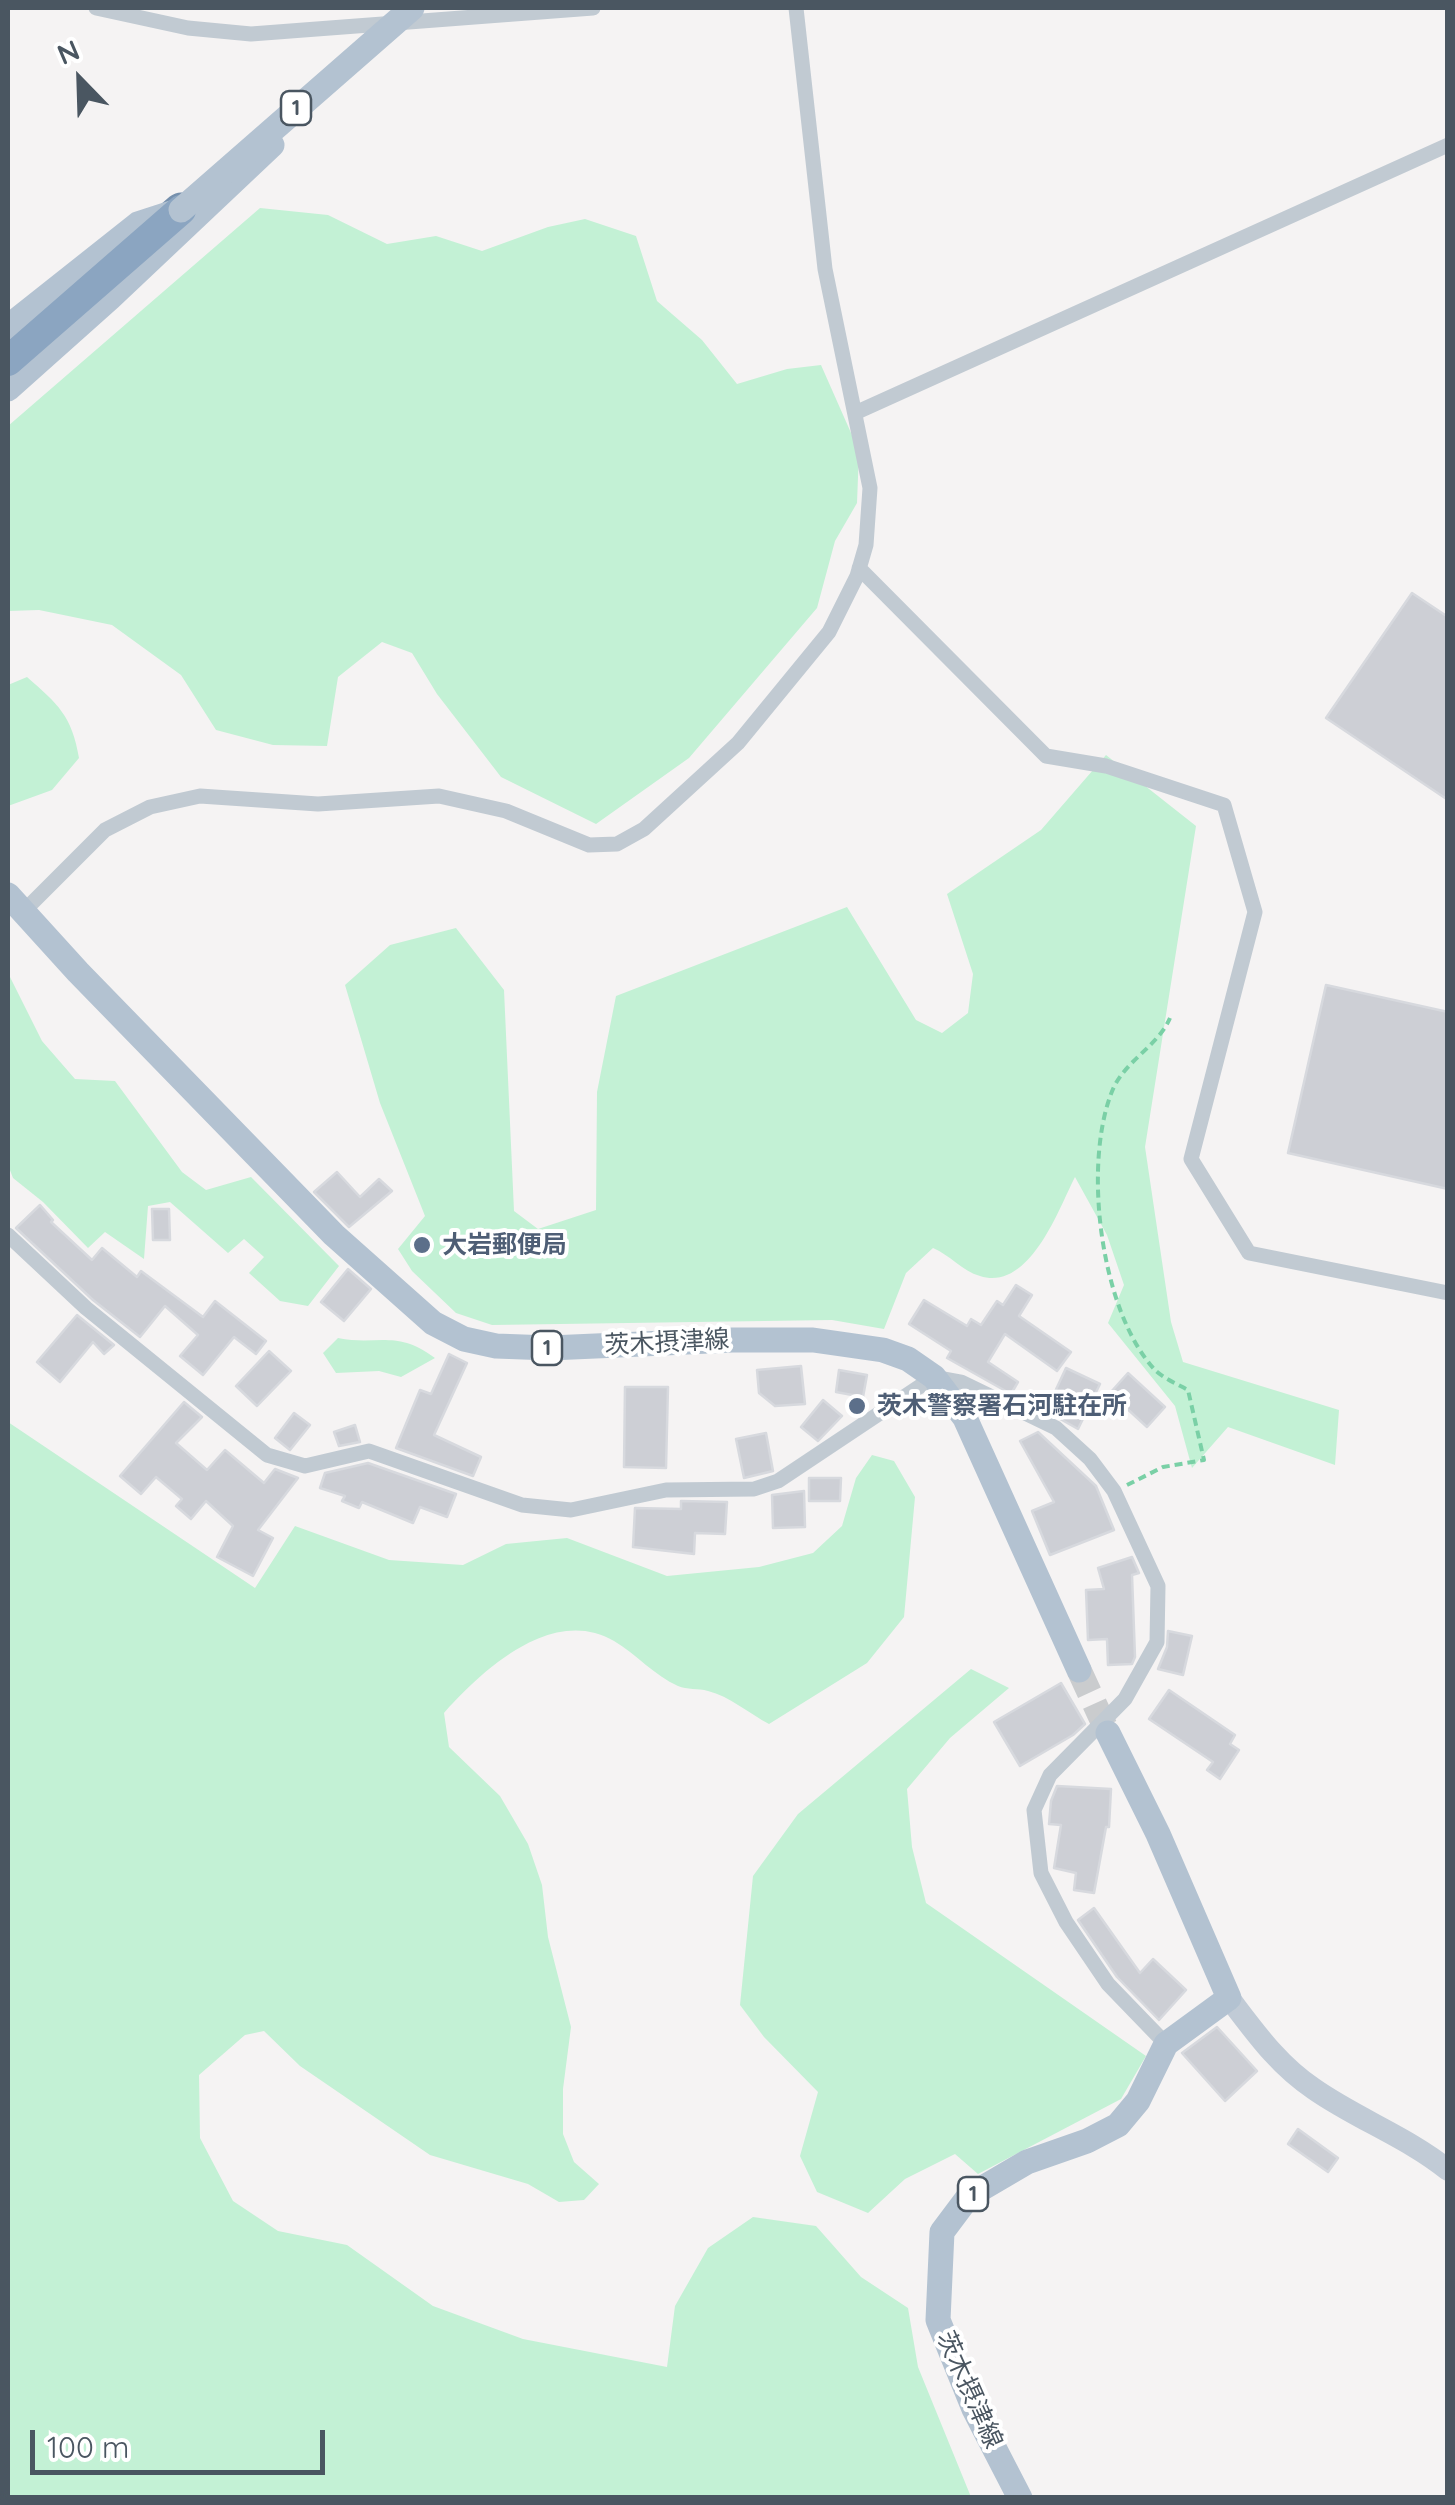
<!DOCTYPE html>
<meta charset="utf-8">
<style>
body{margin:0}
#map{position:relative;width:1455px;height:2505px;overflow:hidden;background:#f5f3f3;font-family:Quicksand,sans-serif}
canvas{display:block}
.frame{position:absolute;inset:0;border:10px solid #4a5661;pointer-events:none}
.north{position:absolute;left:30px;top:30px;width:100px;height:100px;-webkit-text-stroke:8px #fff;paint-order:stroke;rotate:337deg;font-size:28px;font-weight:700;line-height:40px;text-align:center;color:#4a5661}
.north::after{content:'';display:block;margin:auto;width:35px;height:45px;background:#4a5661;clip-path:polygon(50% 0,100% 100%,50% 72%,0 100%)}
.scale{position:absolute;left:30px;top:2430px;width:295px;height:45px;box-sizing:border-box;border:5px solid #4a5661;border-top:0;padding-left:12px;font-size:30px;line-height:35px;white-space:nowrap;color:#4a5661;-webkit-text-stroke:8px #fff;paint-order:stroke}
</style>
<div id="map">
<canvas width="1455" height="2505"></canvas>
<div class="frame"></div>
<div class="north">N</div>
<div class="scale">100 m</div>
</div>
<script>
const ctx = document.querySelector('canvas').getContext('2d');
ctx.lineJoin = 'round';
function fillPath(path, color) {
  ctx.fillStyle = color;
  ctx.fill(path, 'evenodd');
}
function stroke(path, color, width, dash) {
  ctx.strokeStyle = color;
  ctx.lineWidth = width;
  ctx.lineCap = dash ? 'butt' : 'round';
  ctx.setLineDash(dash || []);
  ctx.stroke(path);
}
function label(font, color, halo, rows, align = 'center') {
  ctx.font = font + ' Quicksand,"Noto Sans JP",sans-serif';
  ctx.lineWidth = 8;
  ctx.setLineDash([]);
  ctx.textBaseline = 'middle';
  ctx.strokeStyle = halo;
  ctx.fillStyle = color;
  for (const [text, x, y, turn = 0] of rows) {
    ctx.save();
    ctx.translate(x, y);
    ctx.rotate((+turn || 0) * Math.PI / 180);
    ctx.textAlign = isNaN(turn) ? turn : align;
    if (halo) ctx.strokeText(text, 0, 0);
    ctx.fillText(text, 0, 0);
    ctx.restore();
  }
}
fillPath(new Path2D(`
 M260,208L328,215L387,244L436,236L482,251L548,227L585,219L636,236L657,301L702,340L737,384L787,369L821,365L859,451L857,503L835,541L817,608L689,758L596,824L501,777L437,694L412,653L382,642L338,677L327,746L273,745L216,730L181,675L112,625L39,610L8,611V426Z
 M27,677C58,704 72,716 79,758L52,790L8,806V685Z
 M1106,755L1196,826L1145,1147L1171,1322L1183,1362L1339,1410L1335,1465L1228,1427L1192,1468L1175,1406L1108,1323L1124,1285L1107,1235L1075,1177C1059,1208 1030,1292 980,1276C962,1271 950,1255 933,1248L906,1273L884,1329L832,1320L492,1325L456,1313L412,1271L398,1249L425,1216L380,1103L345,985L390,945L456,928L504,990L514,1211L538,1229L596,1210L597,1092L616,996L847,907L916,1020L942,1033L968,1013L973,974L947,894L1041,830Z
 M8,973L42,1041L75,1079L115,1081L182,1172L206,1190L251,1177L339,1266L308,1306L280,1301L249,1273L264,1257L244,1239L228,1253L170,1202L148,1206L144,1259L105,1232L88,1248L43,1202L13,1178L8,1165Z
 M338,1338C377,1346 396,1329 435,1358L401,1377L379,1371L336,1373L323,1353Z
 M8,1422L255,1588L295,1526L389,1560L463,1565L506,1544L567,1538L667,1576L759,1567L813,1553L842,1526L856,1478L872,1455L894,1461L915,1497L904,1617L867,1663L769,1724C750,1714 729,1696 708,1691C698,1688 687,1690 678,1686C655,1676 636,1654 614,1641C553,1605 483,1669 444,1713L449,1747L500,1796L528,1844L542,1885L548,1937L571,2027L563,2089V2134L574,2162L599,2184L584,2200L559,2202L528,2184L430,2155L300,2066L264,2031L245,2035L199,2075L200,2138L233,2201L278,2231L347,2245L433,2306L523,2339L667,2367L675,2306L708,2248L753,2217L816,2226L861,2277L908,2308L918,2367L971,2497H8Z
 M971,1669L1009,1688L950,1738L907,1789L912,1847L926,1903L1146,2056L1121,2099L978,2174L955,2154L905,2179L868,2213L817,2192L800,2156L818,2092L764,2037L740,2005L753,1876L798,1814Z`), '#c3f1d5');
const building = new Path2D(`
 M1412,593L1448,617V800L1326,718Z
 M1326,985L1448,1012V1189L1288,1153Z
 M337,1172L360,1197L379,1179L392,1191L349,1227L314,1192Z
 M40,1205L53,1220L51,1222L92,1260L102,1248L137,1277L141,1271L203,1317L215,1301L266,1341L256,1354L234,1337L203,1375L180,1356L198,1335L165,1306L140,1337L93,1300L16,1228Z
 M152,1209H169L170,1240H153Z
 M348,1269L371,1289L344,1321L321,1302Z
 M1016,1285L1032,1295L1019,1316L1071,1352L1057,1371L1005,1334L988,1362L1018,1382L1011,1394L947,1358L951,1351L909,1324L924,1300L967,1326L971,1319L981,1325L997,1301L1003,1305Z
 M77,1315L114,1345L104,1354L93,1342L60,1382L37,1362Z
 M269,1351L291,1371L257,1406L236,1386Z
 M449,1354L467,1363L434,1435L481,1457L473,1476L396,1448L420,1390L431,1394Z
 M801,1366L805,1404L775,1406L759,1393L757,1370Z
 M1066,1368L1100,1384L1078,1429L1046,1411Z
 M839,1370L867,1375L863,1397L836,1392Z
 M1128,1373L1165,1407L1147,1427L1110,1393Z
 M625,1387H668L666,1468L624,1467Z
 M823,1400L842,1416L818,1441L801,1427Z
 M184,1402L202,1417L176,1443L207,1470L225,1450L264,1483L275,1469L298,1478L258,1530L273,1538L253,1576L217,1557L233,1526L206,1501L191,1519L176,1506L182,1499L156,1477L141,1494L120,1476Z
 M294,1413L310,1425L290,1450L275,1438Z
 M355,1425L360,1442L339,1446L334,1432Z
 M1038,1432L1096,1486L1114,1530L1050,1555L1032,1511L1054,1502L1020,1441Z
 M766,1433L773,1471L744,1478L736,1439Z
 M368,1463L456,1494L447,1517L420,1507L413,1523L362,1502L359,1508L342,1501L345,1496L320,1488L325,1473Z
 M809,1478H841L840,1501H809Z
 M804,1491L805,1527L773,1528L772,1495Z
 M681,1501L727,1502L725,1534L695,1533L694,1554L633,1547L635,1508L681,1509Z
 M1132,1557L1139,1573L1132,1575L1135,1657L1132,1664L1108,1665L1107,1639L1088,1640L1086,1590L1104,1589L1098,1568Z
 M1168,1631L1192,1636L1183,1675L1158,1669L1167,1647Z
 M1061,1683L1085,1724L1073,1735L1020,1766L994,1722Z
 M1169,1690L1235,1735L1230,1744L1239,1750L1220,1779L1207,1770L1213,1762L1149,1719Z
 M1057,1786L1111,1789L1109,1827H1106L1094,1893L1074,1890L1076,1873L1054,1868L1061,1825L1049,1824L1051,1801Z
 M1094,1908L1140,1973L1153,1959L1186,1990L1159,2020L1117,1977L1078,1920Z
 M1217,2027L1257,2071L1225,2101L1182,2053Z
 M1298,2129L1338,2158L1328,2172L1288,2144Z`);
fillPath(building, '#cdcfd5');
stroke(building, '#d7d9de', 2.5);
stroke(new Path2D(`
 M1079,1670L1108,1733`), '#caccce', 25, [25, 12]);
const motorway = new Path2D(`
 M8,361L181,210`);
stroke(motorway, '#7690ad', 35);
stroke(new Path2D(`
 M1127,1485L1163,1467L1204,1460L1188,1390C1177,1384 1163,1378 1155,1370C1100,1311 1082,1162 1113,1089C1126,1060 1158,1046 1170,1018`), '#7ad0a6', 4, [8, 5]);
stroke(new Path2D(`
 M96,8L188,28L251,34L593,8
 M855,413L1448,145
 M859,568L1046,756L1106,766L1224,805L1255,912L1191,1159L1249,1253L1448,1293
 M23,912L105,830L150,807L200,796L318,804L439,796L506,811L589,845L617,844L644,829L738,743L829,632L857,576L866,545L870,488L825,269L796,8
 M8,1235L86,1308L267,1455L305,1466L369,1451L522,1505L571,1510L666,1490L754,1489L778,1481L934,1377L961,1382L1056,1428L1090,1459L1114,1491L1158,1586L1157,1642L1125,1699L1050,1775L1034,1810L1041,1873L1066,1922L1108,1984L1166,2044`), '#c1cad2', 15);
stroke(new Path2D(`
 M1229,1998C1255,2032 1278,2065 1314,2089C1357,2119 1407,2137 1448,2170`), '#c1cbd6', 22);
stroke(new Path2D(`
 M8,327L138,224L175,212
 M8,389L110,298L272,145
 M8,895L78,972L334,1235L433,1323L464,1339L496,1346L550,1348L732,1340H813L883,1350L908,1359L934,1377L965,1418L1079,1670
 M1020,2498L974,2409L938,2320L942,2232L969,2196L1027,2162L1087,2141L1118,2125L1138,2101L1166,2044L1229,1998L1158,1834L1108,1733`), '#b3c2d1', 25);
stroke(motorway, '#8ba5c1', 30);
stroke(new Path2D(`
 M181,210L412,8`), '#b3c2d1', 25);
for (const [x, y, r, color] of [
 [422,1245,10,"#5c6f8a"],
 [857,1406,10,"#5c6f8a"]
]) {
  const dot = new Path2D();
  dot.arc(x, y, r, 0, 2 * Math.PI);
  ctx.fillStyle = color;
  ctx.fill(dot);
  stroke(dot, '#fff', 4);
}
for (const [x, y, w] of [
 [296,108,30],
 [547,1348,30],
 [973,2194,30]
]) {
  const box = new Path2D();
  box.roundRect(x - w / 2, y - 17, w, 34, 8);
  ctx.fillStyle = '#fff';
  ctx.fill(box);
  stroke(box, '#4a5661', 2.5);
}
label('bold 22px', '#4a5661', null, [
 ["1",296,108],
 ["1",547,1348],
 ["1",973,2194]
]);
label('bold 25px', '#4e5e75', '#fff', [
 ["大岩郵便局",442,1245],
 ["茨木警察署石河駐在所",877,1406]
], 'left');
label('25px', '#4a5661', '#fff', [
 ["茨木摂津線",667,1343,-3],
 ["茨木摂津線",969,2390,66]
]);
</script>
